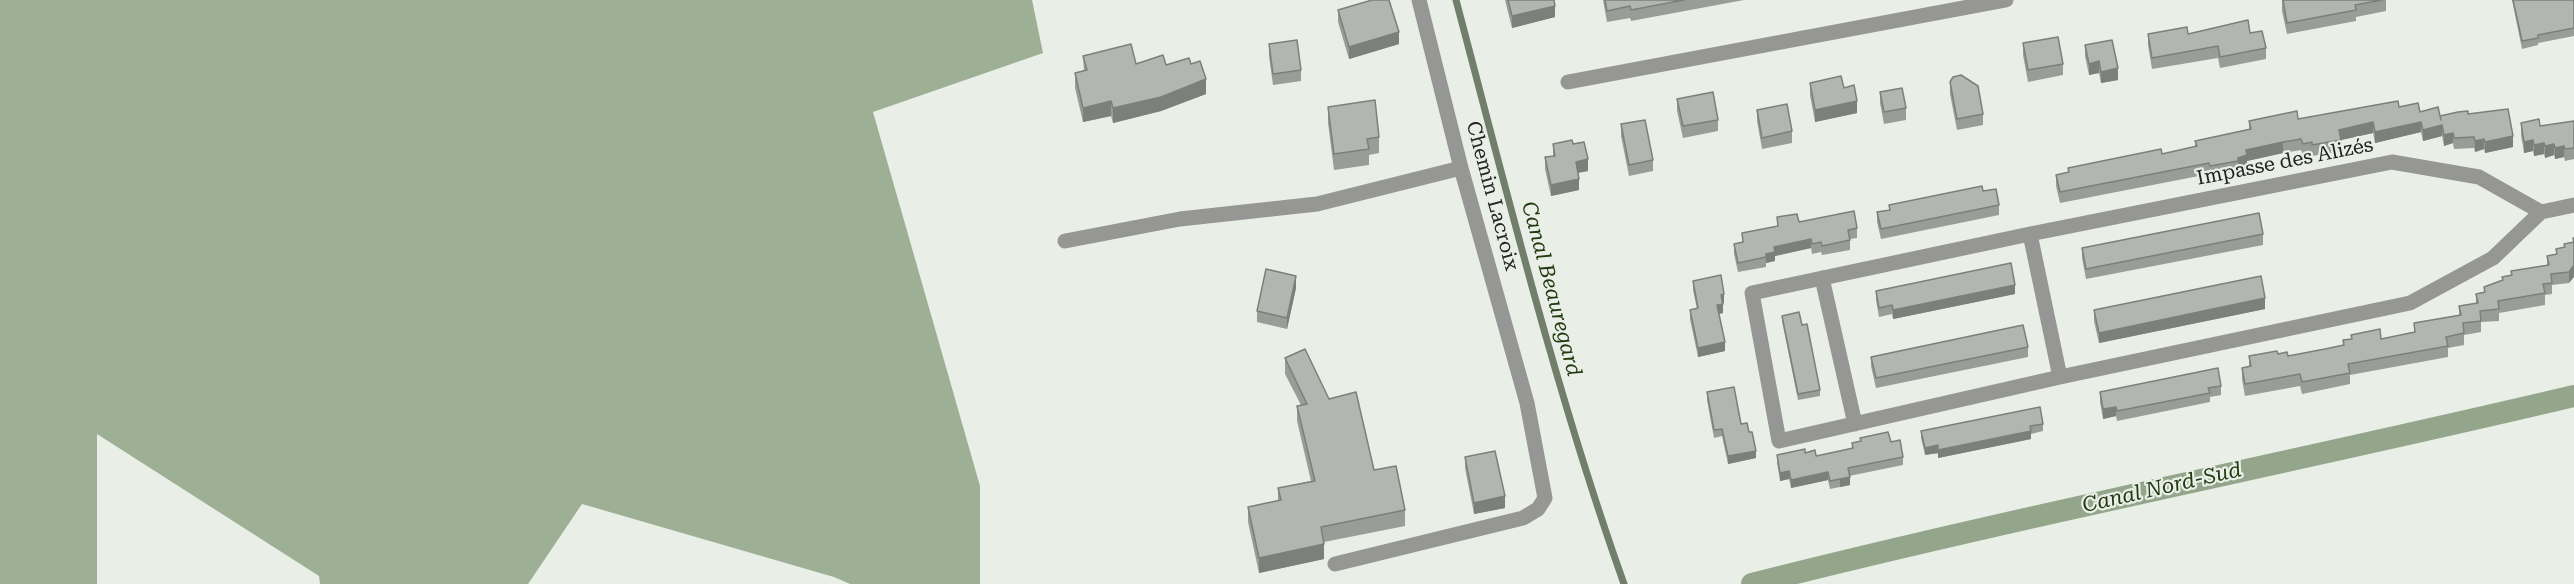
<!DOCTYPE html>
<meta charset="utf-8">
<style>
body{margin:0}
canvas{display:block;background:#e9eee7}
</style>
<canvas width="2574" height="584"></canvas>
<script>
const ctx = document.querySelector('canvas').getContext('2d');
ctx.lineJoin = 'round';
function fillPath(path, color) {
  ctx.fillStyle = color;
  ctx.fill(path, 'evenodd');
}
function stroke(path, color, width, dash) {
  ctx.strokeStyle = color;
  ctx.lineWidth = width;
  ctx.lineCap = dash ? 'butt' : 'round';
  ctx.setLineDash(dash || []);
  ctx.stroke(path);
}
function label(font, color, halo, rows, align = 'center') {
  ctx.font = font + ' "Roboto Serif",serif';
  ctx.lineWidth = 4.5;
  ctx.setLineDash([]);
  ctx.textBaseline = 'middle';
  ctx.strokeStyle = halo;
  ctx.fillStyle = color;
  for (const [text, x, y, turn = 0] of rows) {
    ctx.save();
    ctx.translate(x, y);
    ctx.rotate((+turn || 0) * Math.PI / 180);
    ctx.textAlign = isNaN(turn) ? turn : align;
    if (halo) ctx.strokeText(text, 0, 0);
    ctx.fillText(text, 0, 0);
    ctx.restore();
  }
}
fillPath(new Path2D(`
 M0,0H1032L1043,53L873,112L980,486V584H850L834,577L582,504L528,584H320L319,576L97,434V584H0Z`), '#9daf94');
stroke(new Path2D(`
 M1456,0C1508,196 1556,393 1624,584`), '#717e6a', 7);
stroke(new Path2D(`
 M1752,584C2024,515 2300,461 2574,396`), '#93a58a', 22);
stroke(new Path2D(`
 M1568,82L2006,0
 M2541,212L2479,177L2392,162L2030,234L1752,293L1779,441L2060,377L2410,303L2493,258L2541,212L2574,205
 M2030,234L2060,377
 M1065,241L1180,219L1317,204L1461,168
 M1822,278L1855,424
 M1335,564L1523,518L1538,509L1545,498L1527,403L1461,168L1419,0`), '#969795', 15);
fillPath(new Path2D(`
 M1505,0H1554L1555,17L1512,28Z
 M1603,0H1744L1631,21L1630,18L1607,22Z
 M2282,0H2386V11L2356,17V21L2287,34L2282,11Z
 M2512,0H2574V36L2538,43V45L2522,49Z
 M1338,10L1399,44L1349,59L1338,22Z
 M2250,33L2266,48V59L2220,68L2218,58L2152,69L2148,45V34H2188Z
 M2023,43L2063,64V75L2028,82L2023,55Z
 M1269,44L1301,70V81L1273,85L1269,56Z
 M2085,45L2118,80L2101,83L2099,73L2089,75L2085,56Z
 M1083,56L1136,64L1166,65L1191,64L1206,94L1161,111L1113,123L1111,116L1083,122L1075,88V73L1084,71Z
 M1950,82L1983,114V125L1957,130L1950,94Z
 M1810,83L1844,88L1857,113L1815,122L1810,95Z
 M1880,92L1906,108V120L1884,124L1880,103Z
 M1677,99L1718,120V131L1683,138L1677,111Z
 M1328,107L1379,137V153L1369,155V165L1334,170L1328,123Z
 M2399,107L2440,117L2468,114L2513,147L2485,153L2484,149L2475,152L2474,148L2454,149L2453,143L2444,146L2442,136L2423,141L2421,132L2375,143L2373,133L2341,140V151L2312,156V153L2303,155L2301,150L2283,153L2247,161V166L2238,168V171L2210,177L2209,174L2060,203L2056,186V175L2068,172V168L2162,154L2195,147V141L2249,129V121L2298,119Z
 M1757,110L1792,131V143L1762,149L1757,121Z
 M2574,121V159L2565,161L2564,157L2555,159L2554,155L2545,158L2544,154L2534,156L2533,151L2524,153L2521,135V123L2540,126Z
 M1621,124L1653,160V171L1629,176L1621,136Z
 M1553,144H1573L1588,171L1578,173L1579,190L1551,196L1545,169V157L1553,156Z
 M1983,191L1999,205V215L1881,239L1877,222V212L1889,210V205Z
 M1777,217L1799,222L1857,228V238L1850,239V250L1822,255L1821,252L1812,254L1811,248L1775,256V261L1766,263V267L1738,272L1734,254V244L1742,243V233L1777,226Z
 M2263,234V245L2086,279L2082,258V248Z
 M2573,238H2574L2569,283L2552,285V294L2545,295V305L2499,313V321L2481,322V332L2464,335V345L2448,348V357L2350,375V384L2302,394L2300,386L2245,396L2242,379V368L2249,366V356L2278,354L2288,356L2343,346V340L2351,339V335L2381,339L2414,332V323L2459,315V306L2476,303V294L2484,292V287L2502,281L2511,275V271L2547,265V256L2556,254V249L2564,247L2573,242Z
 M1693,281L1724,303H1723V313L1719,314L1725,351L1698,357L1690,319V310L1697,309L1693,290Z
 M1296,288L1287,329L1257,322V311Z
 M1876,291L2015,294L1893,319L1892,314L1879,317L1876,300Z
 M2265,309L2099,343L2094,321V310Z
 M1782,316L1802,325L1820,390V396L1798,400L1782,321Z
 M2028,347V357L1876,388L1871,366V357Z
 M1285,358L1329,399L1374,470L1405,510V526L1324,542V559L1259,573L1248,522V507L1278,501V488L1311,481L1297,421V406L1301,405L1285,374Z
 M2221,386V395L2210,397V402L2117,421L2116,416L2103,419L2100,402V392Z
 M1707,392L1741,424L1756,458L1728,464L1722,436L1714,438L1707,400Z
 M2043,424V431L2031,434V439L1938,458V453L1925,455L1921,438V431Z
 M1860,438L1891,442L1903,457V465L1849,476L1850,485L1830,489L1828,480L1791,488L1789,479L1780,481L1777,463V455L1805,453L1816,456L1852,448V443L1860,441Z
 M1465,457L1505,508L1474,514L1465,468Z`), '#999d97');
fillPath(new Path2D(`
 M1555,6V17L1512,28V16Z
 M1399,32V44L1349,59V47Z
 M2099,61V73L2089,75V64Z
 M2118,68V80L2101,83V72Z
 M1206,79V94L1161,111L1113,123V108Z
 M1111,101V116L1083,122V108Z
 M1857,101V113L1815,122V110Z
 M2373,122V133L2341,140L2339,130Z
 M2421,122V132L2375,143V132Z
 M2442,125V136L2423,141V130Z
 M2453,133V143L2444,146V135Z
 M2513,136V147L2485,153V142Z
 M2484,139V149L2475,152V141Z
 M2533,140V151L2524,153V142Z
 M2283,142V153L2247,161V166L2238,168V158L2246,150Z
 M2544,143V154L2534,156V145Z
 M2554,144V155L2545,158V146Z
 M2564,146V157L2555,159V148Z
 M1588,159V171L1576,173V162Z
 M1579,179V190L1551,196V185Z
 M1811,239V248L1775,256V261L1766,263V254L1774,247Z
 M2574,265V277L2569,283V272Z
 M1296,276V288L1287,329V318Z
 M2015,285V294L1893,319V310Z
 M1724,294V303L1721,304V295Z
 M2265,298V309L2099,343V333Z
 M1723,304V313L1717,314V305Z
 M1725,342V351L1698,357V348Z
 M2116,407V416L2103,419V409Z
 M2031,431V439L1938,458V450Z
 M1938,445V453L1925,455V448Z
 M1756,451V458L1728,464V456Z
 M1789,471V479L1780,481V473Z
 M1828,472V480L1791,488V480Z
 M1850,477V485L1840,487V479Z
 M1505,496V508L1474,514V503Z
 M1324,544V559L1259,573V558Z`), '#7d7f7b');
const building = new Path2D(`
 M1372,0H1389L1399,32L1349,47L1338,10Z
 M1508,0H1554L1555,6L1512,16Z
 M1605,0H1684L1631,10L1630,6L1607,11Z
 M2283,0H2382L2355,5L2356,10L2287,23Z
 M2513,0H2574V28L2538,35V38L2522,41Z
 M2248,20L2250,33L2262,31L2266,48L2220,57L2218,46L2152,58L2148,34L2187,27L2188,34Z
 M2058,37L2063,64L2028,70L2023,43Z
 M1297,40L1301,70L1273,74L1269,44Z
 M2112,40L2118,68L2101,72L2099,61L2089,64L2085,45Z
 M1131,44L1136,64L1163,55L1166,65L1189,58L1191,64L1200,61L1206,79L1161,97L1113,108L1111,101L1083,108L1075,73L1087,70L1083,56Z
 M1961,75L1978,86L1983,114L1957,119L1950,82L1953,77Z
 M1841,76L1844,88L1854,85L1857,101L1815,110L1810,83Z
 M1902,88L1906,108L1884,112L1880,92Z
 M1713,92L1718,120L1683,126L1677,99Z
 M1375,100L1379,137L1367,139L1369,149L1334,154L1328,107Z
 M2398,101L2399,107L2418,103L2420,112L2438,107L2441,120L2440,116L2458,112L2468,111V114L2508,109L2513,136L2485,142L2484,139L2475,141L2474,137L2454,138L2453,133L2444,135L2442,125L2423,130L2421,122L2375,132L2373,122L2339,130L2341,140L2312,145V142L2303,144L2301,139L2283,142L2246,150L2247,155L2238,158V161L2210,166L2209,163L2060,192L2056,175L2069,172L2068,168L2161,149L2162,154L2197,146L2195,141L2251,129L2249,121L2297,111L2298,119Z
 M1787,104L1792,131L1762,138L1757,110Z
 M2539,119L2540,126L2574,121V148L2565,149L2564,146L2555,148L2554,144L2545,146L2544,143L2534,145L2533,140L2524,142L2521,123Z
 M1645,120L1653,160L1629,165L1621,124Z
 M1572,140L1573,144L1584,142L1588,159L1576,162L1579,179L1551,185L1545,157L1555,156L1553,144Z
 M1982,186L1983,191L1996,189L1999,205L1881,229L1877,212L1890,210L1889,205Z
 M1854,211L1857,228L1848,230L1850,240L1822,246L1821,242L1812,244L1811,239L1774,247L1775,252L1766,254V257L1738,263L1734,244L1743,242L1742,233L1778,226L1777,217L1797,214L1799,222Z
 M2259,213L2263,234L2086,269L2082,248Z
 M2573,238H2574V265L2569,272L2551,274L2552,283L2543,284L2545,293L2498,301L2499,309L2480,311L2481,321L2463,323L2464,333L2446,337L2448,346L2348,364L2350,373L2302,382L2300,374L2245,384L2242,368L2251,366L2249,356L2277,351L2278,354L2287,352L2288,356L2325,349L2344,345L2343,340L2352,339L2351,335L2380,329L2381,339L2415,332L2414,323L2461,315L2459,306L2478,303L2476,294L2485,292L2484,287L2503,280L2502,277L2512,275L2511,271L2549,265L2547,256L2557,254L2556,249L2565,247L2564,244L2574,242Z
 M2011,263L2015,285L1893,310L1892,305L1879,308L1876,291Z
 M1266,269L1296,276L1287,318L1257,311Z
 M1721,275L1724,294L1721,295L1723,304L1717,305L1725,342L1698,348L1690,310L1698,308L1693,281Z
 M2261,276L2265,298L2099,333L2094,310Z
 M1799,312L1802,325L1807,324L1820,390L1798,394L1782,316Z
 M2023,325L2028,347L1876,378L1871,357Z
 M1305,349L1329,399L1356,392L1374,470L1396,466L1405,510L1321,527L1324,544L1259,558L1248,507L1281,500L1278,488L1315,481L1297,406L1307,404L1285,358Z
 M2218,368L2221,386L2208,388L2210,393L2117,411L2116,407L2103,409L2100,392Z
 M1734,387L1741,424L1747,423L1749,432H1752L1756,451L1728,456L1722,429L1714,430L1707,392Z
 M2040,407L2043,424L2030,426L2031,431L1938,450V445L1925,448L1921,431Z
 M1888,432L1891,442L1900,440L1903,457L1848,468L1850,477L1830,481L1828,472L1791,480L1789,471L1780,473L1777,455L1805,449V453L1815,450L1816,456L1835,452L1853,448L1852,443L1861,441L1860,438Z
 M1495,451L1505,496L1474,503L1465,457Z`);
fillPath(building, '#b2b6b0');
stroke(building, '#7d7f7b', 1.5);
label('20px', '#212320', '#e9eee7', [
 ["Impasse des Alizés",2285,162,-11],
 ["Chemin Lacroix",1492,196,75]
]);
label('italic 21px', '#213a10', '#e9eee7', [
 ["Canal Beauregard",1551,289,75],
 ["Canal Nord-Sud",2162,488,-13]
]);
</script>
